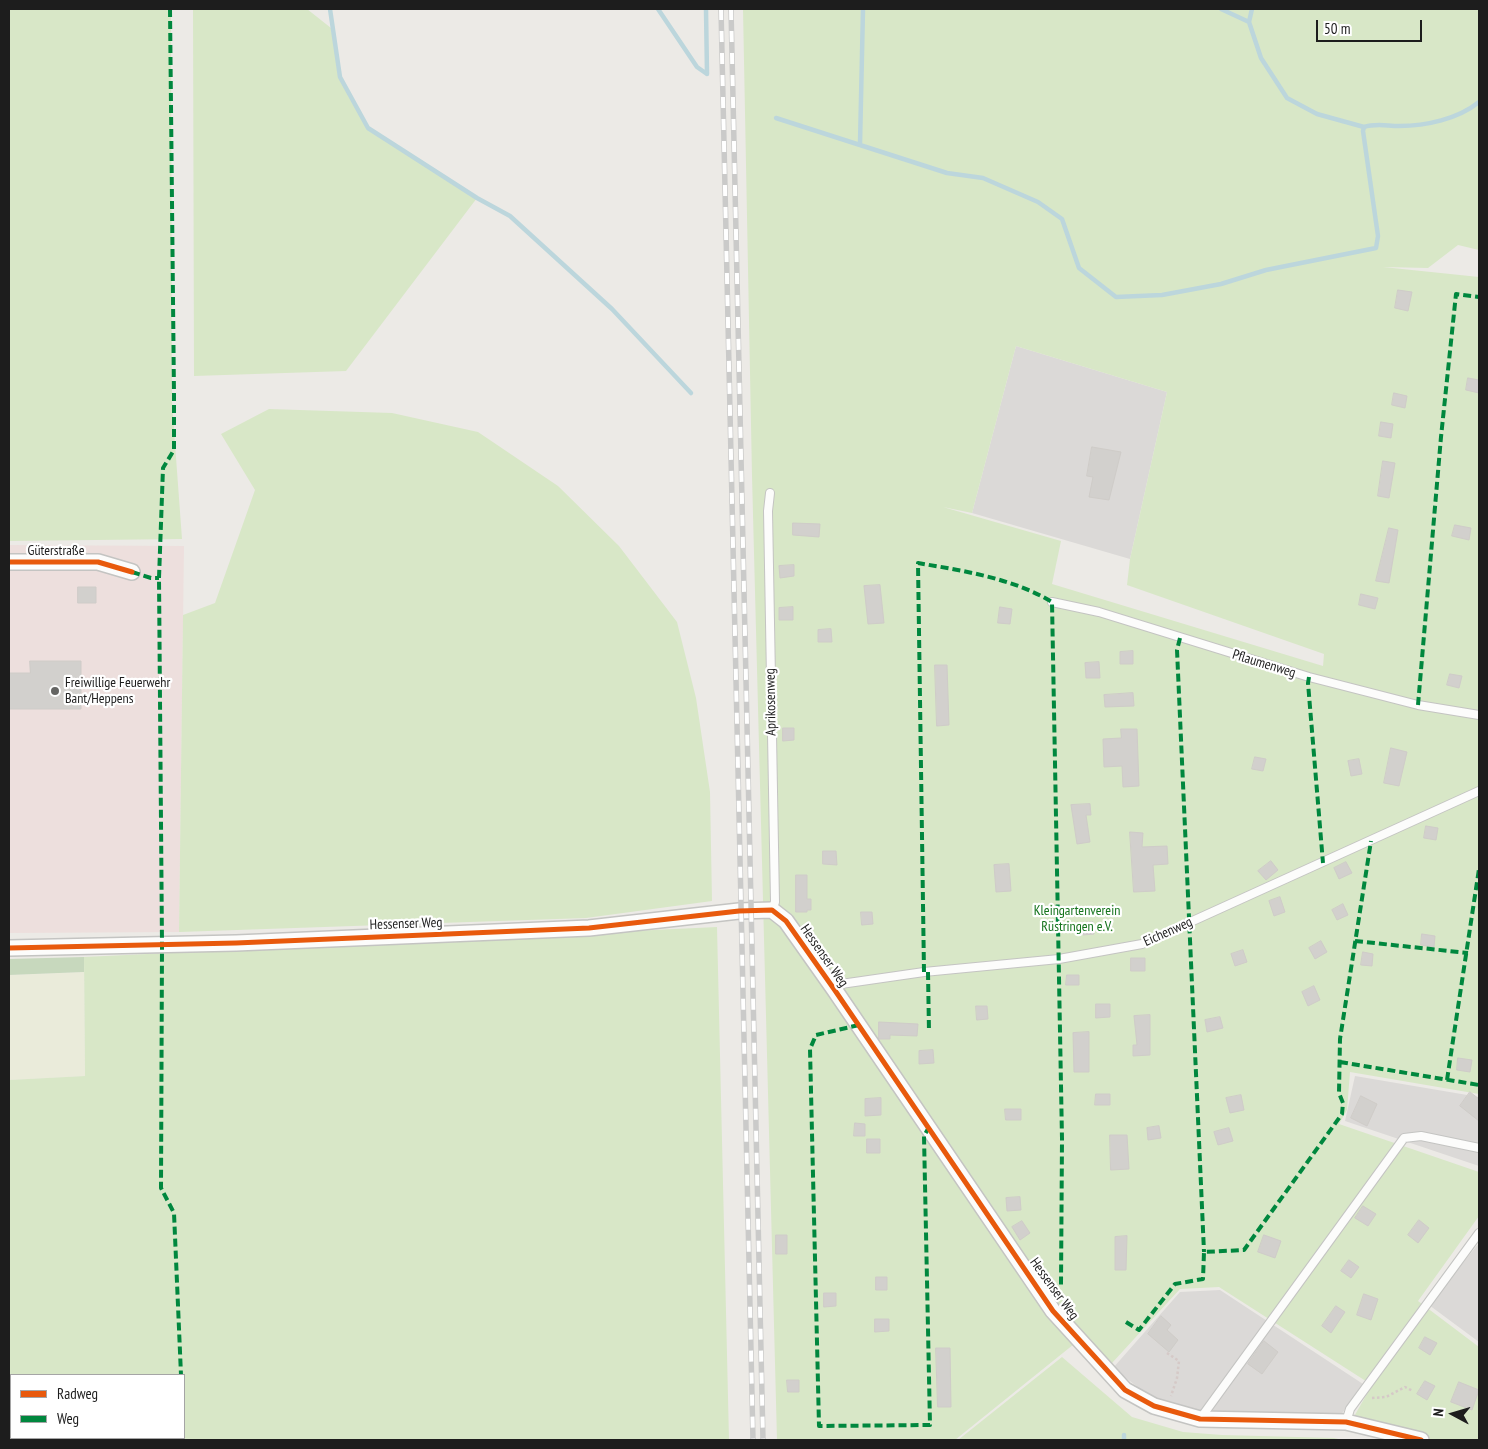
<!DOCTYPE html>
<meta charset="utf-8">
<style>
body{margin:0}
#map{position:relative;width:1488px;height:1449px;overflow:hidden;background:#eceae6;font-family:"PT Sans Narrow",sans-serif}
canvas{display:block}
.frame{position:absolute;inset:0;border:10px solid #1d1d1d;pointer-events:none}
.legend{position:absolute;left:10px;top:1374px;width:175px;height:65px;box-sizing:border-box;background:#fff;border:1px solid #a5a5a5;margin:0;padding:6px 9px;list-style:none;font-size:15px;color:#1d1d1d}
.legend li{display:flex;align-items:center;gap:10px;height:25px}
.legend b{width:25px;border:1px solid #a5a5a5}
.north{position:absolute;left:1428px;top:1389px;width:50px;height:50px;-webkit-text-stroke:4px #fff;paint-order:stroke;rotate:276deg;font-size:14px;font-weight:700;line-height:20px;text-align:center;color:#1d1d1d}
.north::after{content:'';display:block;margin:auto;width:18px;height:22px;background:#1d1d1d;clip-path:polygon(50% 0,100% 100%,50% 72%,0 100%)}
.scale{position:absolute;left:1316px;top:20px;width:106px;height:22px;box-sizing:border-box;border:2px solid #1d1d1d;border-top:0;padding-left:6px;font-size:15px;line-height:18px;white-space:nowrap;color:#1d1d1d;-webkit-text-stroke:4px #fff;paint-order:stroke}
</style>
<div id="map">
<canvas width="1488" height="1449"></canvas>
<div class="frame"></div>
<ul class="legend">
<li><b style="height:6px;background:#e8590c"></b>Radweg</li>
<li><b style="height:6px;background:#00873e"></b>Weg</li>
</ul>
<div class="north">N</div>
<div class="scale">50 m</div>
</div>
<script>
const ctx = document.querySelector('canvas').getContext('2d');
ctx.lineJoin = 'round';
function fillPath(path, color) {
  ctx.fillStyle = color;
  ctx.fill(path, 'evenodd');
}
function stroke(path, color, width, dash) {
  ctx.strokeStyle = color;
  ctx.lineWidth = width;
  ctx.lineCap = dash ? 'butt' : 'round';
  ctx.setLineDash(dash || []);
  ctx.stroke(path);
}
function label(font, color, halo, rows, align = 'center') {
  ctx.font = font + ' "PT Sans Narrow",sans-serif';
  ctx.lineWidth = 4.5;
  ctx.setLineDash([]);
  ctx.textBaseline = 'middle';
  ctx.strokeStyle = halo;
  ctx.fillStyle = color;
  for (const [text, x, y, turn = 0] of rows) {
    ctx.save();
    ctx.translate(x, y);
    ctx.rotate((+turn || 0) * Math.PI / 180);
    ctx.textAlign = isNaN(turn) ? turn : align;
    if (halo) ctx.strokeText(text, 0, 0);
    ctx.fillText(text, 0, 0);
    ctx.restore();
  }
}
fillPath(new Path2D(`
 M1016,346L1167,392L1130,559L972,513Z
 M1355,1076L1479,1097V1166L1345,1121Z
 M1479,1243V1342L1429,1305Z
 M1220,1290L1363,1384L1338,1419L1198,1413L1148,1395L1113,1368L1180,1292Z`), '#dbd9d7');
fillPath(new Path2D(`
 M9,545L184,546L179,932L9,933Z`), '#eddfdd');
fillPath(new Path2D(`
 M84,972L85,1076L9,1080V975Z`), '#eaebda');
fillPath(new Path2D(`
 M9,9H171L172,403L182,539L9,541Z
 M193,9H307L331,28L340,77L368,128L477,198L346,371L194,376Z
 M743,9H1479V250L1458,245L1428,268L1383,267L1479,277V1094L1350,1072L1347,1110L1339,1124L1479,1172V1216L1418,1301L1479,1347V1440H1434L1352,1420L1372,1385L1219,1287L1180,1289L1112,1363L1084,1336L955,1440H777L752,476ZM1016,346L1167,392L1130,559L1127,585L1324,654L1323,666L1052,584L1061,541L943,507L972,513Z
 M269,409L392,413L478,432L558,486L619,546L677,622L696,698L710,792L712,901L586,918L179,932L183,615L215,603L255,490L221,434Z
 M717,927L729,1440H9V1080L85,1076L84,957ZM11,1375H184V1438H11Z
 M1062,1357L1132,1417L1183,1432L1222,1435L1334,1438L1343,1440H958Z`), '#d8e7c7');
fillPath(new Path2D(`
 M84,957V972L9,975V959Z`), '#c7d8bd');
stroke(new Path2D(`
 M330,9L340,77L368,128L477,198L510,216L612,309L691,393
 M658,9L697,67L707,74
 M706,9L707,74
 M1221,9L1249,22
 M1252,9L1249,22L1261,58L1287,98L1317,114L1364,127
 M776,118L947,173L983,178L1038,202L1062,219L1079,268L1116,297L1162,295L1221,284L1266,270L1376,248L1378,236L1363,131L1364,127C1376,123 1387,126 1399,126C1426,126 1458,119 1479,102
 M860,144L863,9
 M1124,1440V1435`), '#bcd6dc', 4.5);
const building = new Path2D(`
 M1398,290L1412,292L1408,311L1395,308Z
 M1468,378L1479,380V393L1466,390Z
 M1394,393L1407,396L1405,408L1392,405Z
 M1381,422L1393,424L1391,438L1379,436Z
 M1092,447L1121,452L1109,500L1089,497L1093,477L1087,476Z
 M1383,461L1395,463L1389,498L1378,496Z
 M793,523L820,524L819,537L793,535Z
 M1455,525L1471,528L1469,540L1452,536Z
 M1389,528L1398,530L1389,583L1376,581Z
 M794,565V576L780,578L779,566Z
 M880,585L884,623L868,624L864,586Z
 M78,587H96V603H78Z
 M1361,594L1378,598L1375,609L1359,605Z
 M793,607V620H779V608Z
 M1000,607L1012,609L1010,624L998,623Z
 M831,629L832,642H818V630Z
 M1133,651V664H1120V652Z
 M30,661H81V709H9V673H30Z
 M1099,662L1100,678H1086L1085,663Z
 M935,665H947L949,725L937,726Z
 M1450,674L1462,676L1459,688L1447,685Z
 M1133,693L1134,706L1105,707L1104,695Z
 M783,728H794V740L783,741Z
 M1121,729H1137L1139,786L1123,787L1122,766L1104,767L1103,739L1121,738Z
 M1391,748L1407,752L1399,786L1384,783Z
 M1255,757L1266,759L1263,771L1252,769Z
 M1359,759L1362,774L1351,776L1348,761Z
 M1090,804L1091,815H1086L1090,842L1077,844L1071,805Z
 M1426,826L1438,828L1436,840L1424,838Z
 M1130,832L1143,833L1142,847L1167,846L1168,864L1153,865L1155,891L1134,892Z
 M823,851H836L837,865L823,864Z
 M1271,861L1278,870L1266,880L1258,871Z
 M1346,862L1352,873L1339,879L1334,868Z
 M1009,864L1011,891L996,892L994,865Z
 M796,875H807V899H811V910H807V912H796Z
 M1280,897L1285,912L1274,916L1269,901Z
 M1343,904L1348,915L1337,920L1332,910Z
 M861,912H872L873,924L862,925Z
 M1093,922L1094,934L1083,935L1082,923Z
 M1422,934L1435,936L1434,947L1421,945Z
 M1321,941L1327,952L1315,959L1309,948Z
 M1243,950L1247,962L1235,966L1231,954Z
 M1363,952L1373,954L1372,966L1361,965Z
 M1131,958H1145V971H1131Z
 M1067,975H1079V985H1066Z
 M1314,986L1320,1000L1308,1006L1302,992Z
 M1096,1004H1110V1017L1096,1018Z
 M976,1006H987L988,1019L977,1020Z
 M1150,1015V1055L1133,1056V1045H1137L1134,1016Z
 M1220,1017L1223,1028L1207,1032L1205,1020Z
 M879,1022L918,1024L917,1036L890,1035V1039H879Z
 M1089,1032V1072H1074L1073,1033Z
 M933,1050L934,1063L919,1064V1051Z
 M1458,1058L1472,1060L1470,1072L1457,1070Z
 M1470,1092L1479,1099V1121L1460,1106Z
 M1096,1094H1110V1105H1095Z
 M1241,1095L1244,1110L1230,1113L1226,1098Z
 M1361,1096L1377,1104L1367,1126L1351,1118Z
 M881,1098V1115L865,1116V1099Z
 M1005,1109H1021V1120H1006Z
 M855,1123L865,1124V1136H854Z
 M1159,1126L1161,1138L1148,1140L1147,1128Z
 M1229,1128L1233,1141L1218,1145L1214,1132Z
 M1110,1135H1127L1129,1169L1111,1170Z
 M867,1139H880V1153H867Z
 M1020,1197L1021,1210L1007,1211L1006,1198Z
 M1363,1206L1376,1214L1368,1226L1355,1218Z
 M1419,1220L1429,1228L1418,1243L1408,1235Z
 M1022,1221L1030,1233L1020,1240L1012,1227Z
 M776,1235H787V1254H776Z
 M1264,1235L1281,1241L1275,1258L1258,1252Z
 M1127,1236L1126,1270H1115V1237Z
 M1349,1260L1359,1267L1351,1278L1341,1271Z
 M876,1277H887V1290H876Z
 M824,1293H836V1306L824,1307Z
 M1364,1294L1378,1299L1371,1320L1357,1315Z
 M1336,1306L1345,1312L1331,1333L1322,1326Z
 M1161,1316L1171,1325L1167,1330L1178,1340L1169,1352L1148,1334Z
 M875,1319H889V1331L875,1332Z
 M1425,1337L1437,1343L1430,1355L1419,1348Z
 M1264,1341L1278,1352L1262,1374L1248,1364Z
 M936,1348H950L951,1407H938Z
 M787,1380H799V1392H788Z
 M1425,1381L1435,1386L1427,1400L1417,1394Z
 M1459,1382L1479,1390L1472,1410L1451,1402Z`);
fillPath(building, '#d2d0cd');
stroke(building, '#cfccc8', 1);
const service = new Path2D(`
 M770,493L768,511L775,902L772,910
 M1052,602L1099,612L1309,677L1418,705L1479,715
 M834,989L841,984L924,972L1059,959L1142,944L1479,791
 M1200,1419L1404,1138L1421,1136L1479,1148
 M1346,1422L1350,1409L1479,1233`);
const minor = new Path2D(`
 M9,562H98L132,572
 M9,948L236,943L589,928L739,911L772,910L786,921L834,989L1053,1311L1125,1390L1154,1406L1200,1419L1346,1422L1421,1440`);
stroke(service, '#c4c4c2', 10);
stroke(minor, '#c4c4c2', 18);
stroke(new Path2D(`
 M1167,1353L1179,1361L1177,1378L1171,1396
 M1372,1398L1386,1397L1405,1387L1413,1391`), '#d5c9c7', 2.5, [2.5, 2.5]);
stroke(service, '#fcfcfb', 8);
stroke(minor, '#fcfcfb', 15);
const rail = new Path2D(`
 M721,9L753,1440
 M731,9L763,1440`);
stroke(rail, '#cacac9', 5.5);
stroke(rail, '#fff', 4, [11]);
stroke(new Path2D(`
 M170,9L174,396V450L163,468L159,578L162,945L161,1188L174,1213L181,1375
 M132,572L151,578H159
 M1180,638L1177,650L1204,1252
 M1309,677L1308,683L1323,863
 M1418,705L1441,437L1456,294L1479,297
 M1355,941L1468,953
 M924,972L918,563C964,571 1012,578 1052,602L1062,1139L1061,1285
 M928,972L929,1032
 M859,1025L816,1035L810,1049L819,1426L930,1425L924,1136L929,1127
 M1340,1062L1479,1085
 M1447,1080L1479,869
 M1126,1322L1139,1330L1175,1284L1203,1279L1204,1252L1244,1250L1342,1114L1343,1103L1339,1093L1340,1039L1371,841
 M181,1440V1438`), '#00873e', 4, [8, 4]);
stroke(new Path2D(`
 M9,562H98L132,572
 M9,948L236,943L589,928L739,911L772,910L786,921L834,989L1053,1311L1125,1390L1154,1406L1200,1419L1346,1422L1421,1440`), '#e8590c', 5);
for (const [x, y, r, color] of [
 [55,691,5,"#656563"]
]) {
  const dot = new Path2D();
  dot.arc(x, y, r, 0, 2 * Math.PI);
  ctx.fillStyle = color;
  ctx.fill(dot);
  stroke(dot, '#fff', 2);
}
label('14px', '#1d1d1d', '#fff', [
 ["Güterstraße",56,551],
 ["Pflaumenweg",1264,664,17],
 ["Aprikosenweg",771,702,-91],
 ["Hessenser Weg",406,924,-2],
 ["Eichenweg",1168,932,-24],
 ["Hessenser Weg",824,956,55],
 ["Hessenser Weg",1054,1289,54]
]);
label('14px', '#1d1d1d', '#fff', [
 ["Freiwillige Feuerwehr",65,683],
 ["Bant/Heppens",65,699]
], 'left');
label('14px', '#14731c', '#fff', [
 ["Kleingartenverein",1077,911],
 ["Rüstringen e.V.",1077,927]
]);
</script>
